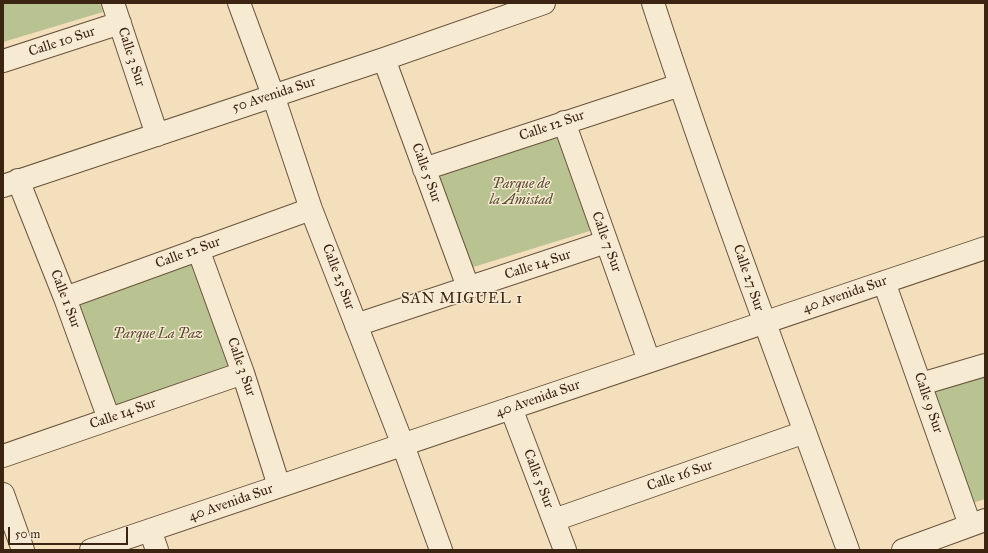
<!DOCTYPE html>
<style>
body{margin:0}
#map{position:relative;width:988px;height:553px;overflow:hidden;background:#f3dfbb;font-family:"IM FELL Great Primer",serif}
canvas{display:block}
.frame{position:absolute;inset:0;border:4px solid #3b2411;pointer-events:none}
.scale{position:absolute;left:8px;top:527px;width:120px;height:18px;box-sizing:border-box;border:2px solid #3b2411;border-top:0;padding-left:5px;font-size:12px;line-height:14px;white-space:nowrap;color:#3b2411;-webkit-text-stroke:3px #f7ead3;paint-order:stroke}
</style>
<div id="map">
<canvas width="988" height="553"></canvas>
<div class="frame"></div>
<div class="scale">50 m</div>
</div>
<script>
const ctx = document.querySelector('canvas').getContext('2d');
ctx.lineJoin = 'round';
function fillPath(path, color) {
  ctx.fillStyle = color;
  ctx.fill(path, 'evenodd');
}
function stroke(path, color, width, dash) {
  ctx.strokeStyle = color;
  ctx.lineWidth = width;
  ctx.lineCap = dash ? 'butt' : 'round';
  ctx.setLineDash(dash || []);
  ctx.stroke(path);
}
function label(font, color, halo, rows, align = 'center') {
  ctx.font = font + ' "IM FELL Great Primer",serif';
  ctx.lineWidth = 3;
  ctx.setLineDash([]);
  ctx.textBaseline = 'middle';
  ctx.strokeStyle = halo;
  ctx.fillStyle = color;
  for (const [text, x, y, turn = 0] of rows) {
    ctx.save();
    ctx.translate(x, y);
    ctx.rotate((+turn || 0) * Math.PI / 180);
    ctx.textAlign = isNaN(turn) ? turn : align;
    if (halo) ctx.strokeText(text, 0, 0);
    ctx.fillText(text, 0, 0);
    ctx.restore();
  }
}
fillPath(new Path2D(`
 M3,3H100L103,12L3,42Z
 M557,120L596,229L467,269L427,165Z
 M195,263L232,361L226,373L112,407L64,305Z
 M985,370V499L969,504L927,388Z`), '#b9c291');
const minor = new Path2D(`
 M113,3L157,135
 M239,3L273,95L311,209L403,445L441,550
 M653,3C713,187 782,368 848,550
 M384,59L468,287
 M3,61L120,23
 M564,122L649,361
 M424,169L680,85
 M18,180L65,298L109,419
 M3,186L384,59L544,3
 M198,249L243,373L279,486
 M884,282L970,525
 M65,298L311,209
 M356,325L606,242
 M921,384L985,365
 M511,408L565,550
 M3,456L243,373
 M3,494L23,550
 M554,520L805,432
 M150,530L157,550
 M91,550L985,248
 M903,550L985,520`);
stroke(minor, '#69533c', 24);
stroke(minor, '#f7ead3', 22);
label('14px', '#3b2411', '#f7ead3', [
 ["Calle 10 Sur",62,42,-18],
 ["Calle 3 Sur",131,57,72],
 ["50 Avenida Sur",274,95,-18],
 ["Calle 12 Sur",552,126,-19],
 ["Calle 5 Sur",426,173,70],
 ["Calle 7 Sur",606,242,70],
 ["Calle 12 Sur",188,253,-20],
 ["Calle 14 Sur",538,265,-18],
 ["Calle 25 Sur",338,277,69],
 ["Calle 27 Sur",748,278,71],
 ["40 Avenida Sur",845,295,-19],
 ["Calle 1 Sur",65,299,69],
 ["Calle 3 Sur",241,367,71],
 ["40 Avenida Sur",538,399,-19],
 ["Calle 9 Sur",928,403,71],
 ["Calle 14 Sur",123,414,-19],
 ["Calle 16 Sur",680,476,-19],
 ["Calle 5 Sur",538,479,69],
 ["40 Avenida Sur",231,503,-19]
]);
label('italic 14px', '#5a4c31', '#f7ead3', [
 ["Parque de",521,185],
 ["la Amistad",521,201],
 ["Parque La Paz",158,335]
]);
ctx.letterSpacing = '1px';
label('15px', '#3b2411', '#f7ead3', [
 ["SAN MIGUEL 1",462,299]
]);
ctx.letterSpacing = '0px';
</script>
